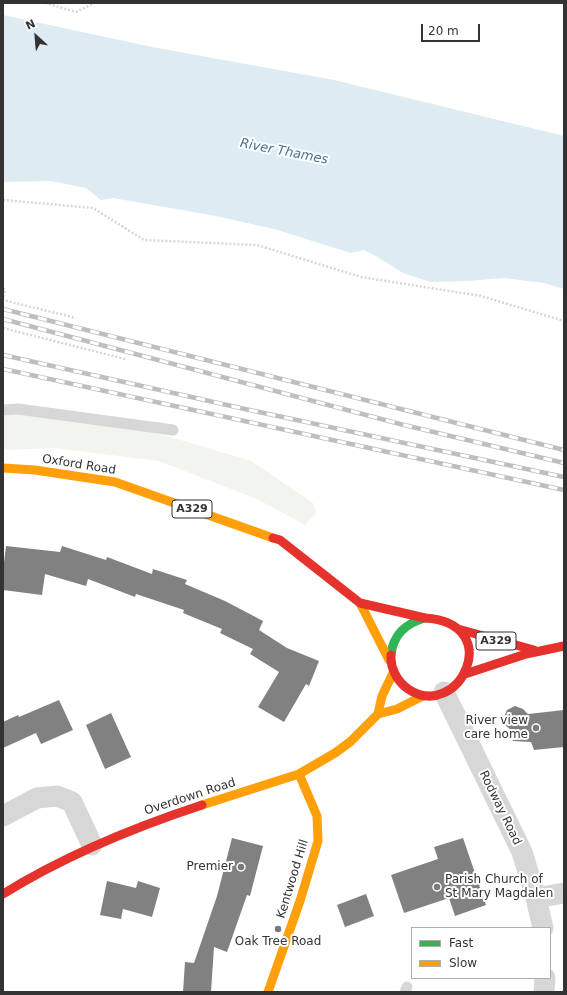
<!DOCTYPE html>
<style>
body{margin:0}
#map{position:relative;width:567px;height:995px;overflow:hidden;background:#fff;font-family:"DejaVu Sans",sans-serif}
canvas{display:block}
.frame{position:absolute;inset:0;border:4px solid #333;pointer-events:none}
.legend{position:absolute;left:411px;top:927px;width:140px;height:52px;box-sizing:border-box;background:#fff;border:1px solid #adadad;margin:0;padding:5px 7px;list-style:none;font-size:12px;color:#333}
.legend li{display:flex;align-items:center;gap:8px;height:20px}
.legend b{width:20px;border:1px solid #adadad}
.north{position:absolute;left:16px;top:16px;width:40px;height:40px;-webkit-text-stroke:3px #fff;paint-order:stroke;rotate:334deg;font-size:11px;font-weight:700;line-height:16px;text-align:center;color:#333}
.north::after{content:'';display:block;margin:auto;width:14px;height:18px;background:#333;clip-path:polygon(50% 0,100% 100%,50% 72%,0 100%)}
.scale{position:absolute;left:421px;top:24px;width:59px;height:18px;box-sizing:border-box;border:2px solid #333;border-top:0;padding-left:5px;font-size:12px;line-height:14px;white-space:nowrap;color:#333;-webkit-text-stroke:3px #fff;paint-order:stroke}
</style>
<div id="map">
<canvas width="567" height="995"></canvas>
<div class="frame"></div>
<ul class="legend">
<li><b style="height:5px;background:#30b455"></b>Fast</li>
<li><b style="height:5px;background:#ff9f0a"></b>Slow</li>
</ul>
<div class="north">N</div>
<div class="scale">20 m</div>
</div>
<script>
const ctx = document.querySelector('canvas').getContext('2d');
ctx.lineJoin = 'round';
function fillPath(path, color) {
  ctx.fillStyle = color;
  ctx.fill(path, 'evenodd');
}
function stroke(path, color, width, dash) {
  ctx.strokeStyle = color;
  ctx.lineWidth = width;
  ctx.lineCap = dash ? 'butt' : 'round';
  ctx.setLineDash(dash || []);
  ctx.stroke(path);
}
function label(font, color, halo, rows, align = 'center') {
  ctx.font = font + ' "DejaVu Sans",sans-serif';
  ctx.lineWidth = 4;
  ctx.setLineDash([]);
  ctx.textBaseline = 'middle';
  ctx.strokeStyle = halo;
  ctx.fillStyle = color;
  for (const [text, x, y, turn = 0] of rows) {
    ctx.save();
    ctx.translate(x, y);
    ctx.rotate((+turn || 0) * Math.PI / 180);
    ctx.textAlign = isNaN(turn) ? turn : align;
    if (halo) ctx.strokeText(text, 0, 0);
    ctx.fillText(text, 0, 0);
    ctx.restore();
  }
}
fillPath(new Path2D(`
 M12,413L157,433L251,461L313,503L316,513L305,525L257,499L159,461L54,448L3,450V415Z`), '#f1f5ed');
fillPath(new Path2D(`
 M3,15L152,47L334,80L564,136V289L544,283L503,278L468,281L431,282L403,273L376,256L364,250L351,253L274,229L216,216L113,198L101,200L86,188L51,181L3,182Z`), '#ddebf3');
fillPath(new Path2D(`
 M6,546L60,552L62,546L106,560L107,557L152,574L153,569L187,580L185,584L225,601L263,621L259,630L287,648L319,661L309,686L306,684L284,722L258,707L279,672L250,654L253,649L220,633L222,629L183,613L184,610L136,594L135,597L88,579L86,586L45,574L42,595L3,590V571Z
 M59,700L73,730L41,744L36,733L3,748V722L18,715L19,717Z
 M515,706L523,709L528,714L564,710V747L534,750L531,742L513,741L511,730L505,725L504,717L507,710Z
 M111,713L131,757L105,769L86,725Z
 M232,838L263,846L250,896L247,895L227,952L214,947L211,992H183L185,962L194,963L217,896Z
 M463,838L486,905L455,916L449,898L404,913L391,875L438,859L434,847Z
 M107,881L136,888L138,881L160,888L152,917L123,909L121,919L100,915Z
 M366,894L374,916L345,927L337,905Z`), '#818181');
stroke(new Path2D(`
 M45,3L76,12L94,3
 M3,200L93,208L144,240L257,245L361,277L481,296L564,321
 M3,289H5L3,300L76,318
 M3,328L125,359`), '#d6d6d6', 2.5, [2, 2]);
stroke(new Path2D(`
 M3,410L18,409L173,430
 M405,992L407,987`), '#d7d7d7', 11);
stroke(new Path2D(`
 M444,692L522,852L536,898L543,928
 M3,816L37,798L57,796L72,802L92,845
 M536,898L564,893
 M544,992L545,978`), '#d7d7d7', 21);
stroke(new Path2D(`
 M391,655C393,635 406,623 425,618`), '#30b455', 9);
stroke(new Path2D(`
 M3,468L35,470L115,482L273,538
 M360,603L389,660
 M378,714L397,709L423,696
 M202,805L299,774L335,753L350,742L378,714L382,696L393,673
 M268,992L300,901L318,841L317,816L299,774`), '#ff9f0a', 9);
stroke(new Path2D(`
 M273,538L280,540L360,603L425,618
 M458,629L534,650
 M391,655C390,668 397,681 408,689C459,723 507,623 425,618
 M465,674L526,654L564,646
 M3,894C66,855 132,828 202,805`), '#e5322d', 9);
const rail = new Path2D(`
 M3,309L564,450
 M3,319L400,424L564,463
 M3,355L245,409L564,477
 M3,369L564,490`);
stroke(rail, '#bebebe', 4.5);
stroke(rail, '#fff', 3, [9]);
for (const [x, y, r, color] of [
 [536,728,4,"#7a7a7a"],
 [241,867,4,"#7a7a7a"],
 [437,887,4,"#7a7a7a"],
 [278,929,4,"#7a7a7a"]
]) {
  const dot = new Path2D();
  dot.arc(x, y, r, 0, 2 * Math.PI);
  ctx.fillStyle = color;
  ctx.fill(dot);
  stroke(dot, '#fff', 1.5);
}
for (const [x, y, w] of [
 [192,509,40],
 [496,641,40]
]) {
  const box = new Path2D();
  box.roundRect(x - w / 2, y - 9, w, 18, 3);
  ctx.fillStyle = '#fff';
  ctx.fill(box);
  stroke(box, '#333', 1);
}
label('bold 11px', '#333', null, [
 ["A329",192,509],
 ["A329",496,641]
]);
label('12px', '#333', '#fff', [
 ["Oxford Road",79,465,9],
 ["Overdown Road",190,797,-18],
 ["Rodway Road",500,808,64],
 ["Kentwood Hill",293,879,-73]
]);
label('12px', '#333', '#fff', [
 ["River view",528,721],
 ["care home",528,735],
 ["Premier",233,867],
 ["Parish Church of",445,880,"left"],
 ["St Mary Magdalen",445,894,"left"],
 ["Oak Tree Road",278,942,"center"]
], 'right');
label('italic 13px', '#3f7597', '#fff', [
 ["River Thames",284,152,11]
]);
</script>
